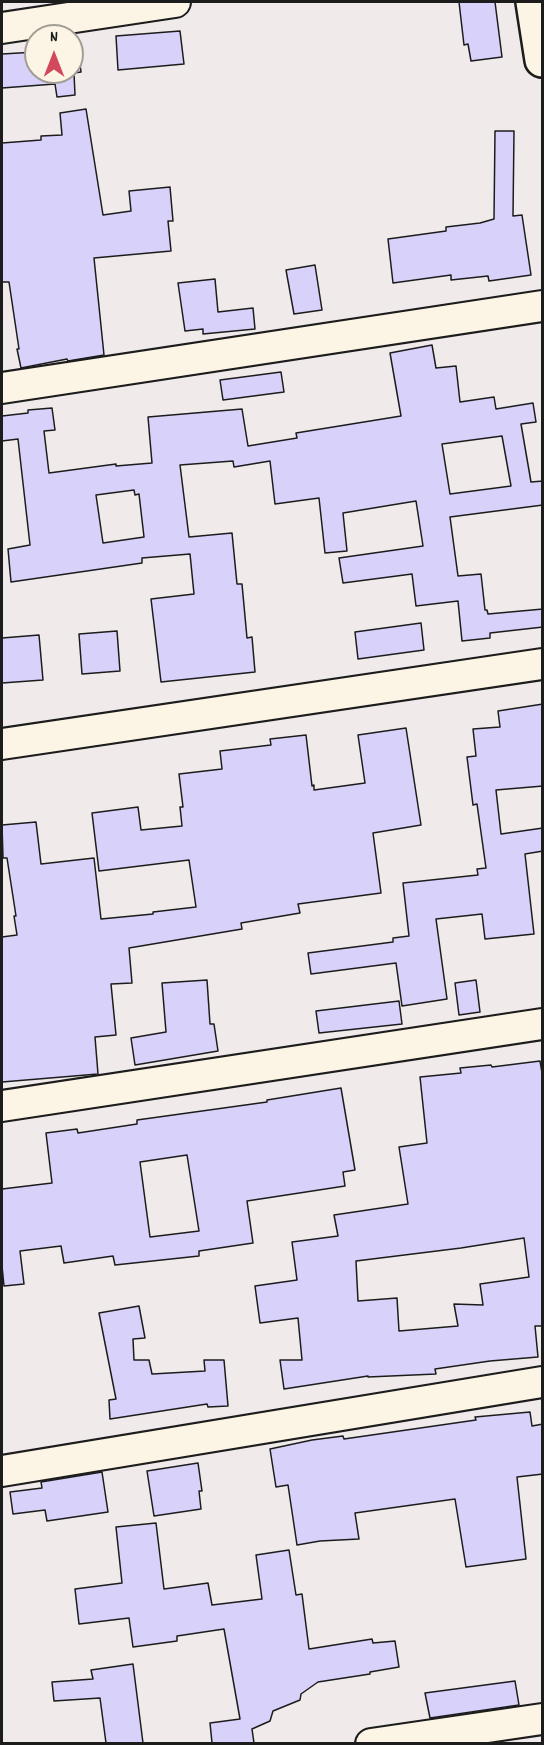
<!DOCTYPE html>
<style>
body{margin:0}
#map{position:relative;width:544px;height:1745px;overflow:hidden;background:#f1eaeb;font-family:Dekko,sans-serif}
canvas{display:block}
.frame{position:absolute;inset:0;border:3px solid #1c1c1c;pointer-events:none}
.north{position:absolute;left:24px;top:24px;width:60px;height:60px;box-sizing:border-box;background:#fcf5e5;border:2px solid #a29e95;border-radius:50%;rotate:0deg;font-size:16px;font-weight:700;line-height:24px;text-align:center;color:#1c1c1c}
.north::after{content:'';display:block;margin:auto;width:21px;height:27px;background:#d1495b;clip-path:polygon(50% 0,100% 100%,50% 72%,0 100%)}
</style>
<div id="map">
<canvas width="544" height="1745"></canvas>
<div class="frame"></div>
<div class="north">N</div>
</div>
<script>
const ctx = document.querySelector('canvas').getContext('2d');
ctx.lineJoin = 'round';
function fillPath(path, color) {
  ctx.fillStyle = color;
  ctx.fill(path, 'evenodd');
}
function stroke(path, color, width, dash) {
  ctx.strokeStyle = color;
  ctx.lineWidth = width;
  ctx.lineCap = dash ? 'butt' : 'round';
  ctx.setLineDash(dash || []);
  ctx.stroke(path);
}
const building = new Path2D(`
 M459,2H495L502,57L471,61L468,44L464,45Z
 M180,31L184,64L118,70L116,36Z
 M78,50L81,72L74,73L75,95L57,97L55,84L2,88V54L36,52V72H72V51Z
 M86,109L103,215L131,211L129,191L170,187L173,221H168L171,251L94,258L104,355L68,361L67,359L21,368L17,349H19L9,282H2V143L41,140V136L62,135L60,113Z
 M495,131H514L513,216L522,215L531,275L489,281L488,276L451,280V275L393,283L388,239L446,231V227L480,223L494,219Z
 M315,265L322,310L294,314L286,270Z
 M215,279L218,312L253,308L255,329L203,334V329L185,331L178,283Z
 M432,345L436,368L456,366L460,402L494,397L496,409L533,403L536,422L521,424L531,482L543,481V505L450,517L458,576L481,574L485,610H487L488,614L543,609V627L490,633V638L462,641L458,601L416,606L412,574L343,583L339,558L423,546L416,501L343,513L347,551L325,553L319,498L275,504L270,461L234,467L233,461L180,465L189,537L232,533L237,584H242L247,638L252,637L255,672L161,682L151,599L194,594L190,554L142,558V563L11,582L8,549L30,545L18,439L2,441V416L28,413V410L52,408L55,430L44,431L49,473L116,464V466L152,463L148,417L242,409L248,446L297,438L296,433L401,416L390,353ZM502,436L511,486L450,494L442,444ZM134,490L135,495L139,494L144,537L103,543L96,495Z
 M281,372L284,392L223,400L220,380Z
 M421,623L424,650L358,659L355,632Z
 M117,631L120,671L82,674L79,634Z
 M39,635L43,680L2,683V638Z
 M543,704V786L496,790L501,834L543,828V851L525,854L534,934L485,939L482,914L436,919L447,999L402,1006L396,963L311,974L308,953L393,942V938L409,936L403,883L478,875L477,869L486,868L477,804L473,805L467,757L476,756L473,729L500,727L498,711Z
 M406,728L421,825L373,833L381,893L298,904L300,913L241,923L242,929L129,948L132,983L111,984L116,1035L95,1037L98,1074L2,1082V937L17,935L14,916H16L7,858H3L2,825L36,822L41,864L94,858L101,919L153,914V912L196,907L189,860L99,871L92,813L138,807L141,830L182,826L180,807H183L179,774L222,769L220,751L271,745L270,739L306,735L312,786L314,785V790L365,783L358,735Z
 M207,980L210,1024H214L218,1051L135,1065L131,1038L166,1032L162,983Z
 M476,980L480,1012L459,1015L455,983Z
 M399,1001L402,1024L319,1033L316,1011Z
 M540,1061L543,1079V1326H535L538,1357L490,1361L435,1369L436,1374L368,1377V1376L284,1389L280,1360H302L298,1318L260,1323L255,1286L297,1280L292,1242L338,1236L334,1215L408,1204L399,1147L427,1143L420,1077L461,1073L460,1068L491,1065L492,1067ZM524,1238L529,1277L480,1284L483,1305L454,1304L458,1326L399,1331L397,1298L358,1301L356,1261L461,1248Z
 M341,1088L355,1170L343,1172L345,1186L247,1201L253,1243L199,1251V1256L115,1265L113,1256L64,1263L61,1246L20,1251L24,1284L4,1286L2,1266V1189L52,1183L46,1133L77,1129L78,1133L137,1124V1120L267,1102V1100ZM187,1155L199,1231L150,1237L140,1162Z
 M139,1306L145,1338L133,1339L134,1360H149L152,1374L205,1371L204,1360H224L228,1406L208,1407L207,1404L110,1419L109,1400L116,1399L99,1313Z
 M530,1412L532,1426L543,1424V1474L517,1477L526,1559L466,1567L455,1499L355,1513L359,1539L320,1541L297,1545L288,1485L276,1487L270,1449L312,1440L343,1436L344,1439L476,1420L475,1417Z
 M198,1463L202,1491H199L201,1509L154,1516L147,1471Z
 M102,1472L108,1512L47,1521L45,1510L13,1514L10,1492L42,1488L41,1482Z
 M156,1523L164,1589L208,1583L212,1605L262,1599L256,1555L289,1550L296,1595L302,1594L309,1649L372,1639L373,1643L395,1641L399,1667L370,1672V1674L318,1682L301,1694L300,1700L273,1711L270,1721L252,1729L254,1743H212L210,1723L240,1719L224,1629L177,1636V1641L133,1647L129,1618L79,1624L75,1589L122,1583L116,1527Z
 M133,1664L143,1743H106L100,1698L54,1701L52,1682L93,1679L91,1670Z
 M515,1681L519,1705L430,1718L425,1693Z`);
fillPath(building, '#d8d1fa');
stroke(building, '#1c1c1c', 1.5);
const minor = new Path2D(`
 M2,28L175,2
 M2,388L542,306
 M2,744L542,664
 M2,1106L542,1024
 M2,1471L542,1382
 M371,1744L542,1719`);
const major = new Path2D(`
 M533,2L542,60`);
stroke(minor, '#1c1c1c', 34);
stroke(major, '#1c1c1c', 38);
stroke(minor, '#fcf5e5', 30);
stroke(major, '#fcf5e5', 33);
</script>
